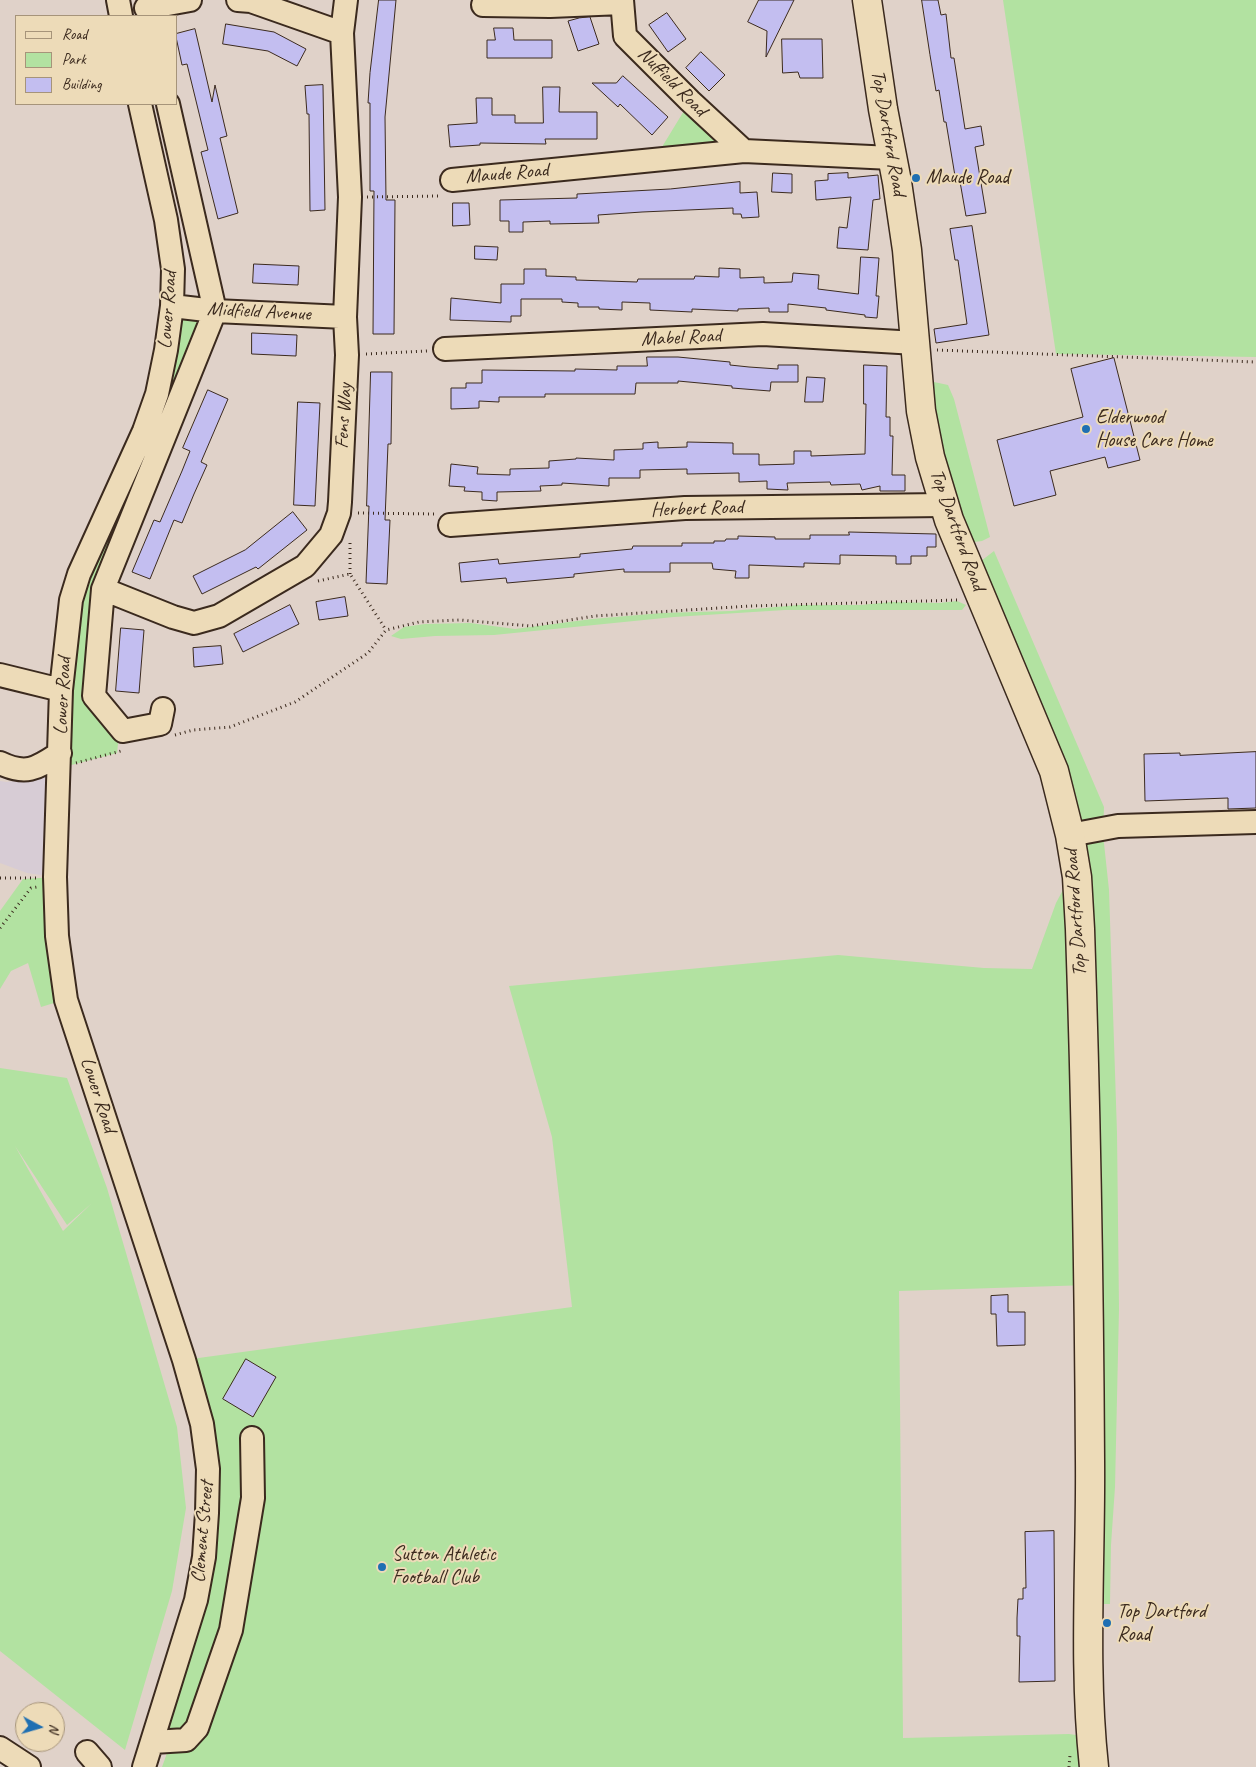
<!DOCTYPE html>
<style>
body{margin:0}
#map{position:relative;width:1256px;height:1767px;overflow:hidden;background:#e0d2c9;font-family:Caveat,sans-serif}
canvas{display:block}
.legend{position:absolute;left:15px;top:15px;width:162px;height:90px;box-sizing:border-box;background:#eddbb8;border:1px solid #a6947a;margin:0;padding:6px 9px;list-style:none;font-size:15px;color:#3b2a1e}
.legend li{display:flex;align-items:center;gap:10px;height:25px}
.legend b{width:25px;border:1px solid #a6947a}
.north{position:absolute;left:15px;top:1702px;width:50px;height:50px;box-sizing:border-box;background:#eddbb8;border:1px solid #a6947a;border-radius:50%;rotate:96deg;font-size:14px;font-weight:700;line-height:20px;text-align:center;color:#3b2a1e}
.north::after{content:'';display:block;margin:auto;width:18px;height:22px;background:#1f6fb2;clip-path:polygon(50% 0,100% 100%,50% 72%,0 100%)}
</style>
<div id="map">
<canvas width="1256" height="1767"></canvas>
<ul class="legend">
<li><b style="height:6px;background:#eddbb8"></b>Road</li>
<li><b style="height:14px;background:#b2e2a1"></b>Park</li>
<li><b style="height:14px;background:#c3bef0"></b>Building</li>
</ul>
<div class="north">N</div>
</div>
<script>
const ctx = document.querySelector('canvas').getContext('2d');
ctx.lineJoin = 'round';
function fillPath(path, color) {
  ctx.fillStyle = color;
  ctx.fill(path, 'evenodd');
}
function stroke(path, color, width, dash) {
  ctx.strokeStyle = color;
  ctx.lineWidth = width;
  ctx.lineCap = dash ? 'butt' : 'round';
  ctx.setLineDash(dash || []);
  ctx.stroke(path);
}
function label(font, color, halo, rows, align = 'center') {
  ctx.font = font + ' Caveat,sans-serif';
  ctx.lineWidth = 4;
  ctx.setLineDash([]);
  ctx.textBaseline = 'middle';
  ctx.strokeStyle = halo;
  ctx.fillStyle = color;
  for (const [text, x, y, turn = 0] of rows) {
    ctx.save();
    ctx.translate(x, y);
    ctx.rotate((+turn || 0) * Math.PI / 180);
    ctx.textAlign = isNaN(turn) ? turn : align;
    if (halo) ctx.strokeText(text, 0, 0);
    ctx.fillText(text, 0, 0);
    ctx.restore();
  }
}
fillPath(new Path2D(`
 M48,776L55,877L27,873L0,863V781L7,782Z`), '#d7ccd5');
fillPath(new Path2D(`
 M1003,0H1256V357L1056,354Z
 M690,101L744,151L654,160Z
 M172,306L214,312L103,589L94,707L119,735L117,753L60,768L68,624L144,431Z
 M934,382L948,385L954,399L990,537L982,541L967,543L939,452L932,383Z
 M994,551L1104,807L1103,834L1109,890L1117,1133L1119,1309L1115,1487L1111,1545L1110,1604H1093L1086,864L1077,799L1060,750L981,561Z
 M957,601L966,605L962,610H785L674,617L494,635L435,636L401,639L391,636L404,627L425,624L470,623L515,629L592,619L662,613L731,611L798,605H861L891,602L939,603Z
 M55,877L67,999L41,1007L28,963L11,971L0,989V911L23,879Z
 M1065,886L1073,1189L1089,1285L899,1291L903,1738L1069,1734L1090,1737L1094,1767H162L171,1742H153L207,1513L184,1360L572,1307L552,1137L509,986L838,955L984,968L1032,969L1056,903Z
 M0,1068L67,1078L107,1188L177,1427L186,1508L172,1591L125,1750L0,1651ZM15,1146L67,1225L92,1203L63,1231Z`), '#b2e2a1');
const building = new Path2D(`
 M379,0H396L385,117L386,200H395L394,334H373L374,191H370V103H368L370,73Z
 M759,0H794L766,57L767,31L748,22Z
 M922,0H938L941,15L946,14L951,58H954L965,129L981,126L984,145L975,147L986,213L966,216L959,176H955L946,122H944L939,90L936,91L930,55Z
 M667,13L686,39L668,52L649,25Z
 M590,17L599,44L578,51L568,21L579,18Z
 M226,24L274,32L306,49L297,66L268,51L223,44Z
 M494,28H513L514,40H552V58H487V40H495Z
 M195,29L212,102L215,85L227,136L220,138L238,213L218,219L201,152L208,150L187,64L182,65L176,37V34Z
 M782,39H822L823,78H800L798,72L783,73Z
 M701,52L725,75L709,91L686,68Z
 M623,76L668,117L652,135L620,104L618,107L592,83H616Z
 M323,85L325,210L310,211L309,114H307L305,86Z
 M543,87H560L559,112H597V139H545L546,144L480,143V145L450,147L448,125L477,123L476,98H492V115H515V123H543Z
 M773,173L792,174V193L772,192Z
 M848,173V178L878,175L880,199L873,200L868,250L837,248L839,227L847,228L851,197L816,200L815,181L828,180V174Z
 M740,182V193L757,192L759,217L742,218L741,214H733V208L642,212L598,215L599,223L550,224V221L523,222V232H509V221H500V200L577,198V194L670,189Z
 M453,203H469L470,225L453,226Z
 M972,226L989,335L936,343L934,329L967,324L958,260H955L950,229Z
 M475,246L498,247L497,260L475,259Z
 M861,257L879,258L876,296H879L877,318L865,317V315L826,310V308L788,304V312H769V308L738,309V311L692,309V312L650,310V303L622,302V310L599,309V307H578V303L562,302V299H521V316H511V322L450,320L451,298L501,303V284H524V269H546V276L576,277V280L637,282L638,279H694L695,276L719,277V268L740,269V278L764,277V283L792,282L793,273L819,275L818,289L858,294Z
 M254,264L299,266L298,285L253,283Z
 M252,333L297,335L296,356L252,354Z
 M647,357H678L709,360L730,362V365L749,367L778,369V365H798V382H771L770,391L732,388V386L678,381V383H636L635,394H545V397H499V402L479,401V408L451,409V388H466V383H482V370L575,371V369L617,370V366H647Z
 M1114,358L1140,460L1108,468L1105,457L1050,471L1056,495L1014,506L997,440L1083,417L1071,369Z
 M864,365L887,366L886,417H890V436H893L892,475H905V491H880V486L862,490L860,484L831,485L830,482L787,483L788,490L767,489V481L739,482V473L687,474V469L640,470V478H609V486L562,483V485L540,486L541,491L497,492V501L482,500V492L464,491L465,487L449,486L451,464L478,467L477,474L510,475V469L549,468V461L576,459V458L614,460V450L643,449V443L658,442V448L687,447V442L733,443V454H759V465L794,464V451H811V456L865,454L866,404H864Z
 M371,372H392L391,444H388L385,520H390L387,584L366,583L369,506H367Z
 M807,377L825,378L823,402H805Z
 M208,390L228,399L201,462L207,465L194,494L182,523L174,520L150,579L132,572L154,520L160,522L182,471L190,451L183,448Z
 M298,402L320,403L315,506L294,505Z
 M293,512L307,530L258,569L256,567L202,594L193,576L245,550Z
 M849,532L936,534V547H927V556H911V564H896V556L840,555V564L804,563V567L749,565V578H735L736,571L713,569L712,563H670V572H624V569L574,574V577L507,583L506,578L461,582L459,563L498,559L499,564L542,560L580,557V554L632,549L633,546H682V543H714V541H725L726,539H738V536L775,537V539H810V535H849Z
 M345,597L348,616L319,620L316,602Z
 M290,605L299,624L243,652L234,634Z
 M121,628L144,630L139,693L116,691Z
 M221,646L223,664L194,667L193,648Z
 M1256,752V808L1228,809V798L1145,801L1144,754L1180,753V755Z
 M1008,1295V1312H1025V1345L997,1346L996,1314H991V1296Z
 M246,1359L276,1377L253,1417L223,1399Z
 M1054,1531L1055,1681L1019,1682L1020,1636H1017V1618L1018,1599H1023V1588H1026L1025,1532Z`);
fillPath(building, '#c3bef0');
stroke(building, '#3b2a1e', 1);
const minor = new Path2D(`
 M118,0L121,16
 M238,0L251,1L342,33
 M622,0L625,36L690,101L744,151
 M483,5L550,6L622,3
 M146,8L190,0
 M140,104L166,220L173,269L172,306L166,350L157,394L144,431L79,574L71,600L61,690L55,877L57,936L66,1000L184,1360L202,1424L208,1469L207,1513L204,1557L196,1600L144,1767
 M452,180L744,151L892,158
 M172,306L215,311L345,317
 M445,349L763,334L916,343
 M450,525L685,508L944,505
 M103,589L173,617L194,623L219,616L305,566L331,535L339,513L340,502L347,355L345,317L350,197L342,33L346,0
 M0,675L61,690
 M163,709L160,724L123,731L94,696L103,589L215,311L168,104
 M0,763C27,776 37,768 60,753
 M1070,835L1118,826L1256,822
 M153,1742L186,1740L197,1728L231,1630L253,1498L252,1438
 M0,1748L29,1767
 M87,1752L100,1767`);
const major = new Path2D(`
 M867,0L883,109L897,182L907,250L921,411L930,457L949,520L1054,771L1070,835L1077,877L1080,929C1086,1106 1089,1283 1090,1460C1091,1562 1083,1665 1094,1767`);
stroke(minor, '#3b2a1e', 26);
stroke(major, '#3b2a1e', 31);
stroke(new Path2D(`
 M367,197L441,196
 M937,350L1256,362
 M366,354L427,351
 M358,513L434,514
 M350,574V540
 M318,581L350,574L386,630
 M175,735L193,730L230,727L295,702L368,653L386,630L419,622L460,620L531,626L595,616L750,606L959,600
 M76,763L121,751
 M0,878H37
 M0,928L31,888L37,887
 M1069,1767L1070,1755`), '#3b2a1e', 3, [1, 4]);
stroke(minor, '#eddbb8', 22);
stroke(major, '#eddbb8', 28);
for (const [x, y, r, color] of [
 [916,178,5,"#1f6fb2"],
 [1086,429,5,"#1f6fb2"],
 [382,1567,5,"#1f6fb2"],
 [1107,1623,5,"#1f6fb2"]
]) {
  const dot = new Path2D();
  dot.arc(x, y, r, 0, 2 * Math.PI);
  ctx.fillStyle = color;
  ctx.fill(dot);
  stroke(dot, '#eddbb8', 2);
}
label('20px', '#3b2a1e', '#eddbb8', [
 ["Nuffield Road",672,82,45],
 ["Top Dartford Road",888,133,80],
 ["Maude Road",507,174,-5],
 ["Lower Road",168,310,-86],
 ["Midfield Avenue",259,312,3],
 ["Mabel Road",681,338,-3],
 ["Fens Way",344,416,-87],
 ["Herbert Road",697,509,-2],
 ["Top Dartford Road",957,530,70],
 ["Lower Road",63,696,-87],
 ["Top Dartford Road",1076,913,-94],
 ["Lower Road",98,1095,72],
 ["Clement Street",203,1532,-85]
]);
label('20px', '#3b2a1e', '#eddbb8', [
 ["Maude Road",926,178],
 ["Elderwood",1096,418],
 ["House Care Home",1096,441],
 ["Sutton Athletic",392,1555],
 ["Football Club",392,1578],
 ["Top Dartford",1117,1612],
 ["Road",1117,1635]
], 'left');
</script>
